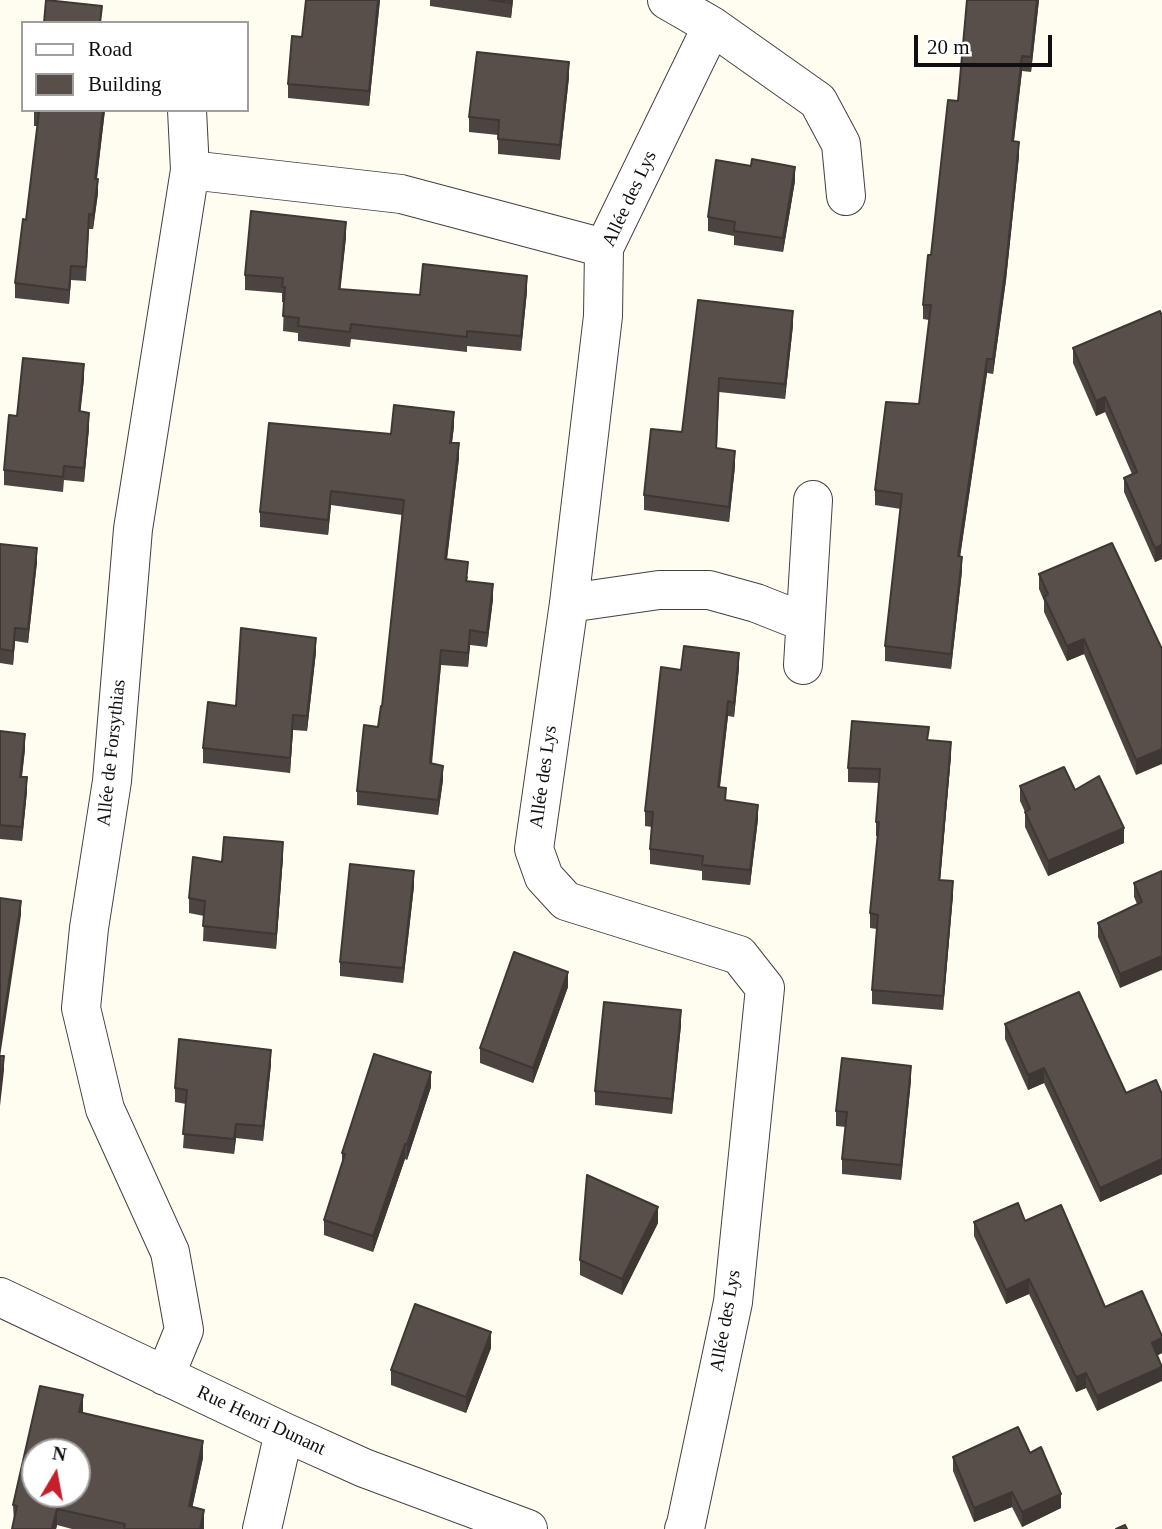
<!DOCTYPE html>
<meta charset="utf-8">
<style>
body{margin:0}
#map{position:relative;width:1162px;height:1529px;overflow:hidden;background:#fffcf0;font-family:"Times New Roman",serif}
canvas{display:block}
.legend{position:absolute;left:21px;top:21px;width:228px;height:91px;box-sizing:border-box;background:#fff;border:2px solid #9f9f9f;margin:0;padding:9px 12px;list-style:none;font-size:21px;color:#0f0f0f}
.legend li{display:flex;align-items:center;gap:14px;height:35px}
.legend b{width:35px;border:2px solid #9f9f9f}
.north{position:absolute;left:21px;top:1438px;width:70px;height:70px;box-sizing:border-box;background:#fff;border:2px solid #9f9f9f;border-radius:50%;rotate:10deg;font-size:19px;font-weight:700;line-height:28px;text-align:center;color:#0f0f0f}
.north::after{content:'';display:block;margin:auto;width:24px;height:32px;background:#c81e29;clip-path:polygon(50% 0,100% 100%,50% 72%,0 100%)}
.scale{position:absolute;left:914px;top:35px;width:138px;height:32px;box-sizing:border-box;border:4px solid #0f0f0f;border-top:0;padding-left:9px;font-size:21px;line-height:24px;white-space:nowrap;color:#0f0f0f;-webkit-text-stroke:5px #fff;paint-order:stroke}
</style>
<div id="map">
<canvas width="1162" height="1529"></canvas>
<ul class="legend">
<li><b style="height:9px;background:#fff"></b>Road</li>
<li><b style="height:19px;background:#584f4a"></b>Building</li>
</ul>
<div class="north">N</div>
<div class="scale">20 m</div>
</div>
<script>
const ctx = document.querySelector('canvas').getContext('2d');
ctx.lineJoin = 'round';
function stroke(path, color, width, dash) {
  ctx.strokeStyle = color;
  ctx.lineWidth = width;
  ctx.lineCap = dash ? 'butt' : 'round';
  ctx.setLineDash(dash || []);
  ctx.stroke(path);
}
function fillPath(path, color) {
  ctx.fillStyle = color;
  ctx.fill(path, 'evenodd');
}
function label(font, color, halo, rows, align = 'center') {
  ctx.font = font + ' "Times New Roman",serif';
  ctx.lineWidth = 7;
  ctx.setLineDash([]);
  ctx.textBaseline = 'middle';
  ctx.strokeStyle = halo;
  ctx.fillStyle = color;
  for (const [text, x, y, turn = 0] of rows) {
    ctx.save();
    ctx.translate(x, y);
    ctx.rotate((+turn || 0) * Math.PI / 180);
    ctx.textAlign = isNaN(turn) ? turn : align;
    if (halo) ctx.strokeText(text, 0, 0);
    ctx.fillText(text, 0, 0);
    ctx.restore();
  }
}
const minor = new Path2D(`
 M667,0L712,26L818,101L841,144L846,196
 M190,170L401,194L604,248
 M569,603L659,590H709L756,603L804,622
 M803,665L813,500
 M0,1297L284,1432L364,1468L528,1529
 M165,1376L184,1330L170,1252L105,1109L81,1008L89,928L112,781L133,529L190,170L187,110
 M262,1529L284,1432
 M684,1529L686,1524L733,1302L765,988L739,955L566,901L544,877L534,849L569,603L603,316L604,248L712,26`);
stroke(minor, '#424242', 40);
stroke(minor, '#fff', 38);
fillPath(new Path2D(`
 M306,0H380L369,106L288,98V84L302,37Z
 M430,0H513L511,18L430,6Z
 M967,0H1039L1031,72L1022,71L1014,141L1019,156L1006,280L993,374L987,373L960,556L962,571L951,669L885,661V646L901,509L875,505V490L919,404L929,320L923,319V305L958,101Z
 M569,77L560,160L498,154V135L469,132V117Z
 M34,110H105L97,179L98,193L93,229H89L86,281L71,280L69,304L15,298V283L26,220L38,126H34Z
 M795,181L783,252L734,245V236L708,231V217Z
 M346,237L340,289L420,295L527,291L521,351L467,346V352L351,339L350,347L298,341V333L283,331L284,302H282V293L245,290V275Z
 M698,300L793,325L785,399L719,392L717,448L735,466L729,522L644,510V495L682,432Z
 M1162,316V559L1155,562L1124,492V478L1132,474L1105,412L1096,416L1073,363V348Z
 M84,379L80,411L89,428L84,482L64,480L63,492L4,485V470L17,416Z
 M454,426L452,443L459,458L447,560L468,577L467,581L493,599L487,647L470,645L468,667L441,665L432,764L443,780L438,815L357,805V791L378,727L382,706L402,515L331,505L328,535L260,527V512L391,434Z
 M0,544L37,562L28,643L15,641L13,665L0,663Z
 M1039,574L1162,649L1136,775L1084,654L1067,661L1044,612V601L1039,589Z
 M316,652L307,731L293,730L290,773L203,763V748L236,706Z
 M739,668L734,717L728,716L720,787L726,800L758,819L750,885L702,880V871L650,864V849L652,827L645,826V811L681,670Z
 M0,731L25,749L22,777L27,791L22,841L0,839Z
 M929,740L951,756L940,880L953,895L943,1010L872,1004V990L877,929L870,928V913L878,836H876V822L879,783L848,782V768Z
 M1020,786L1075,790L1124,843L1048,876L1025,827V812L1020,801Z
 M283,857L276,949L203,941L204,916L189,913V898L222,862Z
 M1162,871L1120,988L1098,937V923L1137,904L1134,897V883Z
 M414,886L403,983L340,976V962Z
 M568,987L533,1083L480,1063V1048Z
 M1005,1024L1126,1093L1162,1094V1174L1100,1202L1044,1083L1028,1090L1005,1039Z
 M681,1025L672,1114L595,1105V1091Z
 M271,1064L263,1141L236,1138L234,1154L183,1148L186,1104L175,1102V1088Z
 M911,1080L901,1180L842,1174V1159L846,1127L836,1126V1111Z
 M431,1087L407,1160L405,1159L373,1252L324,1235V1220L342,1164V1153Z
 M1025,1221L1105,1307L1162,1336V1353L1158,1355L1097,1411L1086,1388L1076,1392L1029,1294L1006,1304L974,1236V1222Z
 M658,1223L622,1295L580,1275V1260Z
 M491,1348L466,1413L391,1385V1370Z
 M83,1413L203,1458L192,1507L204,1526V1529H72L57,1525L56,1529H12L14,1522L13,1505Z
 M1030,1453L1061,1508L1022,1527L1012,1507L974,1522L953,1471V1457Z`), '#4c4440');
fillPath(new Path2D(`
 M378,0H380L369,106V91Z
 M511,0H513L511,18Z
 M1037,0H1039L1031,72V57Z
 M1022,56V71L1012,156V141Z
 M569,62V77L560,160V145Z
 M103,110H105L95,193V179Z
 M1019,142V156L1006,280L993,374V359Z
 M795,167V181L783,252V238Z
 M98,179V193L93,229V215Z
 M346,222V237L339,304V289Z
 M71,266V280L69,304V290Z
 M527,276V291L521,351V336Z
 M793,311V325L785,399V384Z
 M987,359V373L958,571V556Z
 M84,364V379L79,426V411Z
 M1105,397V412L1096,416V401Z
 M454,412V426L450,458V443Z
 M89,413V428L84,482V468Z
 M459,443V458L445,574V559Z
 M735,451V466L729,522V507Z
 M331,491V505L328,535V520Z
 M1162,545V559L1155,562V548Z
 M37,548V562L28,643V629Z
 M962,557V571L951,669V654Z
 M493,584V599L487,647V633Z
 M15,628V641L13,665V651Z
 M470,630V645L468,667V653Z
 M316,638V652L307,731V716Z
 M1084,639V654L1067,661V646Z
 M441,650V665L430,778V763Z
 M739,653V668L734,717V703Z
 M728,701V716L718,802V787Z
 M293,715V730L290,773V758Z
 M25,734V749L20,791V777Z
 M951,742V756L939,894V880Z
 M1162,749V764L1136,775V760Z
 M443,766V780L438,815V800Z
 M27,777V791L22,841V827Z
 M758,805V819L750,885V870Z
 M1124,828V843L1048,876V861Z
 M283,842V857L276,949V934Z
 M414,871V886L403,983V968Z
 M953,881V895L943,1010V996Z
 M21,901V915L0,1057V1043Z
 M1162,956V970L1120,988V974Z
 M568,972V987L533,1083V1068Z
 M681,1010V1025L672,1114V1099Z
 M271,1050V1064L263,1141V1126Z
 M4,1056V1070L0,1106V1092Z
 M911,1066V1080L901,1180V1165Z
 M1044,1068V1083L1028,1090V1075Z
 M431,1072V1087L407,1160V1144Z
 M236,1124V1138L234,1154V1139Z
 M405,1144V1159L373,1252V1236Z
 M1162,1159V1174L1100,1202V1188Z
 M658,1207V1223L622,1295V1279Z
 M1029,1279V1294L1006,1304V1290Z
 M491,1332V1348L466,1413V1397Z
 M1162,1338V1353L1152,1358V1343Z
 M1162,1367V1381L1097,1411V1396Z
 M1086,1373V1388L1076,1392V1377Z
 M83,1395V1412L79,1428V1412Z
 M203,1441V1458L189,1523V1506Z
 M1012,1492V1507L974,1522V1508Z
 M1061,1494V1508L1022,1527V1512Z
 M57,1509V1525L56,1529H52Z
 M204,1510V1529H200Z`), '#3e3734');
const building = new Path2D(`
 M46,0L102,6L100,23H44Z
 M306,0H378L369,91L288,84L292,36L302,37Z
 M490,0H511V3Z
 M967,0H1037L1031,57L1022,56L1012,141L1019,142L1006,265L993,359H987L958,556L962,557L951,654L885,646L902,494L875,490L886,402L919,404L931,305H923L928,255H931L948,100L958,101Z
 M477,52L569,62L560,145L498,139L499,120L469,117Z
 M34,110H103L95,179H98L93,215L89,214L86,267L71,266L69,290L15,283L23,219L26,220L39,112L34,111Z
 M752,159L795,167L783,238L734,231L735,222L708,217L716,160L751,166Z
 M251,211L346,222L339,289L420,295L423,264L527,276L521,336L467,331V337L351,324L350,332L298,326L299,318L283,316L285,287H282L283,278L245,275Z
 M698,300L793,311L785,384L719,378L716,448L735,451L729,507L644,495L651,429L682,432Z
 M1160,311L1162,316V545L1155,548L1124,478L1137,472L1105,397L1096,401L1073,348Z
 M23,358L84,364L79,411L89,413L84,468L64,466L63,477L4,470L9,415L17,416Z
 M394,405L454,412L450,443H459L445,559L468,562L466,581L493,584L487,633L470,630L468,653L441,650L430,763L443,766L438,800L357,791L364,725L378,727L381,706H382L404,500L331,491L328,520L260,512L269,423L391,434Z
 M1112,543L1162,649V749L1136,760L1084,639L1067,646L1044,597L1048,594L1039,574Z
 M0,544L37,548L28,629L15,628L13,651L0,649Z
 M241,628L316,638L307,716L293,715L290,758L203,748L208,702L236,706Z
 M684,646L739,653L734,703L728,701L718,787L726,788L725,800L758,805L750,870L702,865L703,856L650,849L653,812L645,811L661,667L681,670Z
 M852,721L929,727L927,740L951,742L939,880L953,881L943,996L872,990L878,915L870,913L879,822H876L880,769L848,768Z
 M0,731L25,734L20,777H27L22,827L0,825Z
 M1064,767L1075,790L1099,776L1124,828L1048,861L1025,812L1030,809L1020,786Z
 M224,837L283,842L276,934L203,926L205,901L189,898L193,857L222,862Z
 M350,864L414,871L403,968L340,962Z
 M1162,871V956L1120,974L1098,923L1142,902L1134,883Z
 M0,898L21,901L0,1043Z
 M514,952L568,972L533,1068L480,1048Z
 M1079,992L1126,1093L1156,1080L1162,1094V1159L1100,1188L1044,1068L1028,1075L1005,1024Z
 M604,1002L681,1010L672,1099L595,1091Z
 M179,1039L271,1050L263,1126L236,1124L234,1139L183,1134L187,1090L175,1088Z
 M374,1054L431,1072L407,1144H405L373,1236L324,1220L345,1154L342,1153Z
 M0,1056H4L0,1092Z
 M842,1058L911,1066L901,1165L842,1159L847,1112L836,1111Z
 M587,1175L658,1207L622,1279L580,1260Z
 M1018,1203L1025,1221L1061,1205L1105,1307L1142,1291L1162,1336V1338L1152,1343L1162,1367L1097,1396L1086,1373L1076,1377L1029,1279L1006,1290L974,1222Z
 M415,1304L491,1332L466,1397L391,1370Z
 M40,1386L83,1395L79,1412L203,1441L189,1506L204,1510L200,1529H124L125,1524L57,1509L52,1529H12L17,1506L13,1505ZM35,1452H77V1494H35Z
 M1018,1427L1030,1453L1041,1447L1061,1494L1022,1512L1012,1492L974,1508L953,1457Z
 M1125,1525L1127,1529H1116Z`);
fillPath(building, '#584f4a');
stroke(building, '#3e3734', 2);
label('19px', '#0f0f0f', '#fff', [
 ["Allée des Lys",630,199,-65],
 ["Allée de Forsythias",112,753,-84],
 ["Allée des Lys",544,777,-82],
 ["Allée des Lys",726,1321,-80],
 ["Rue Henri Dunant",261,1421,25]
]);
</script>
